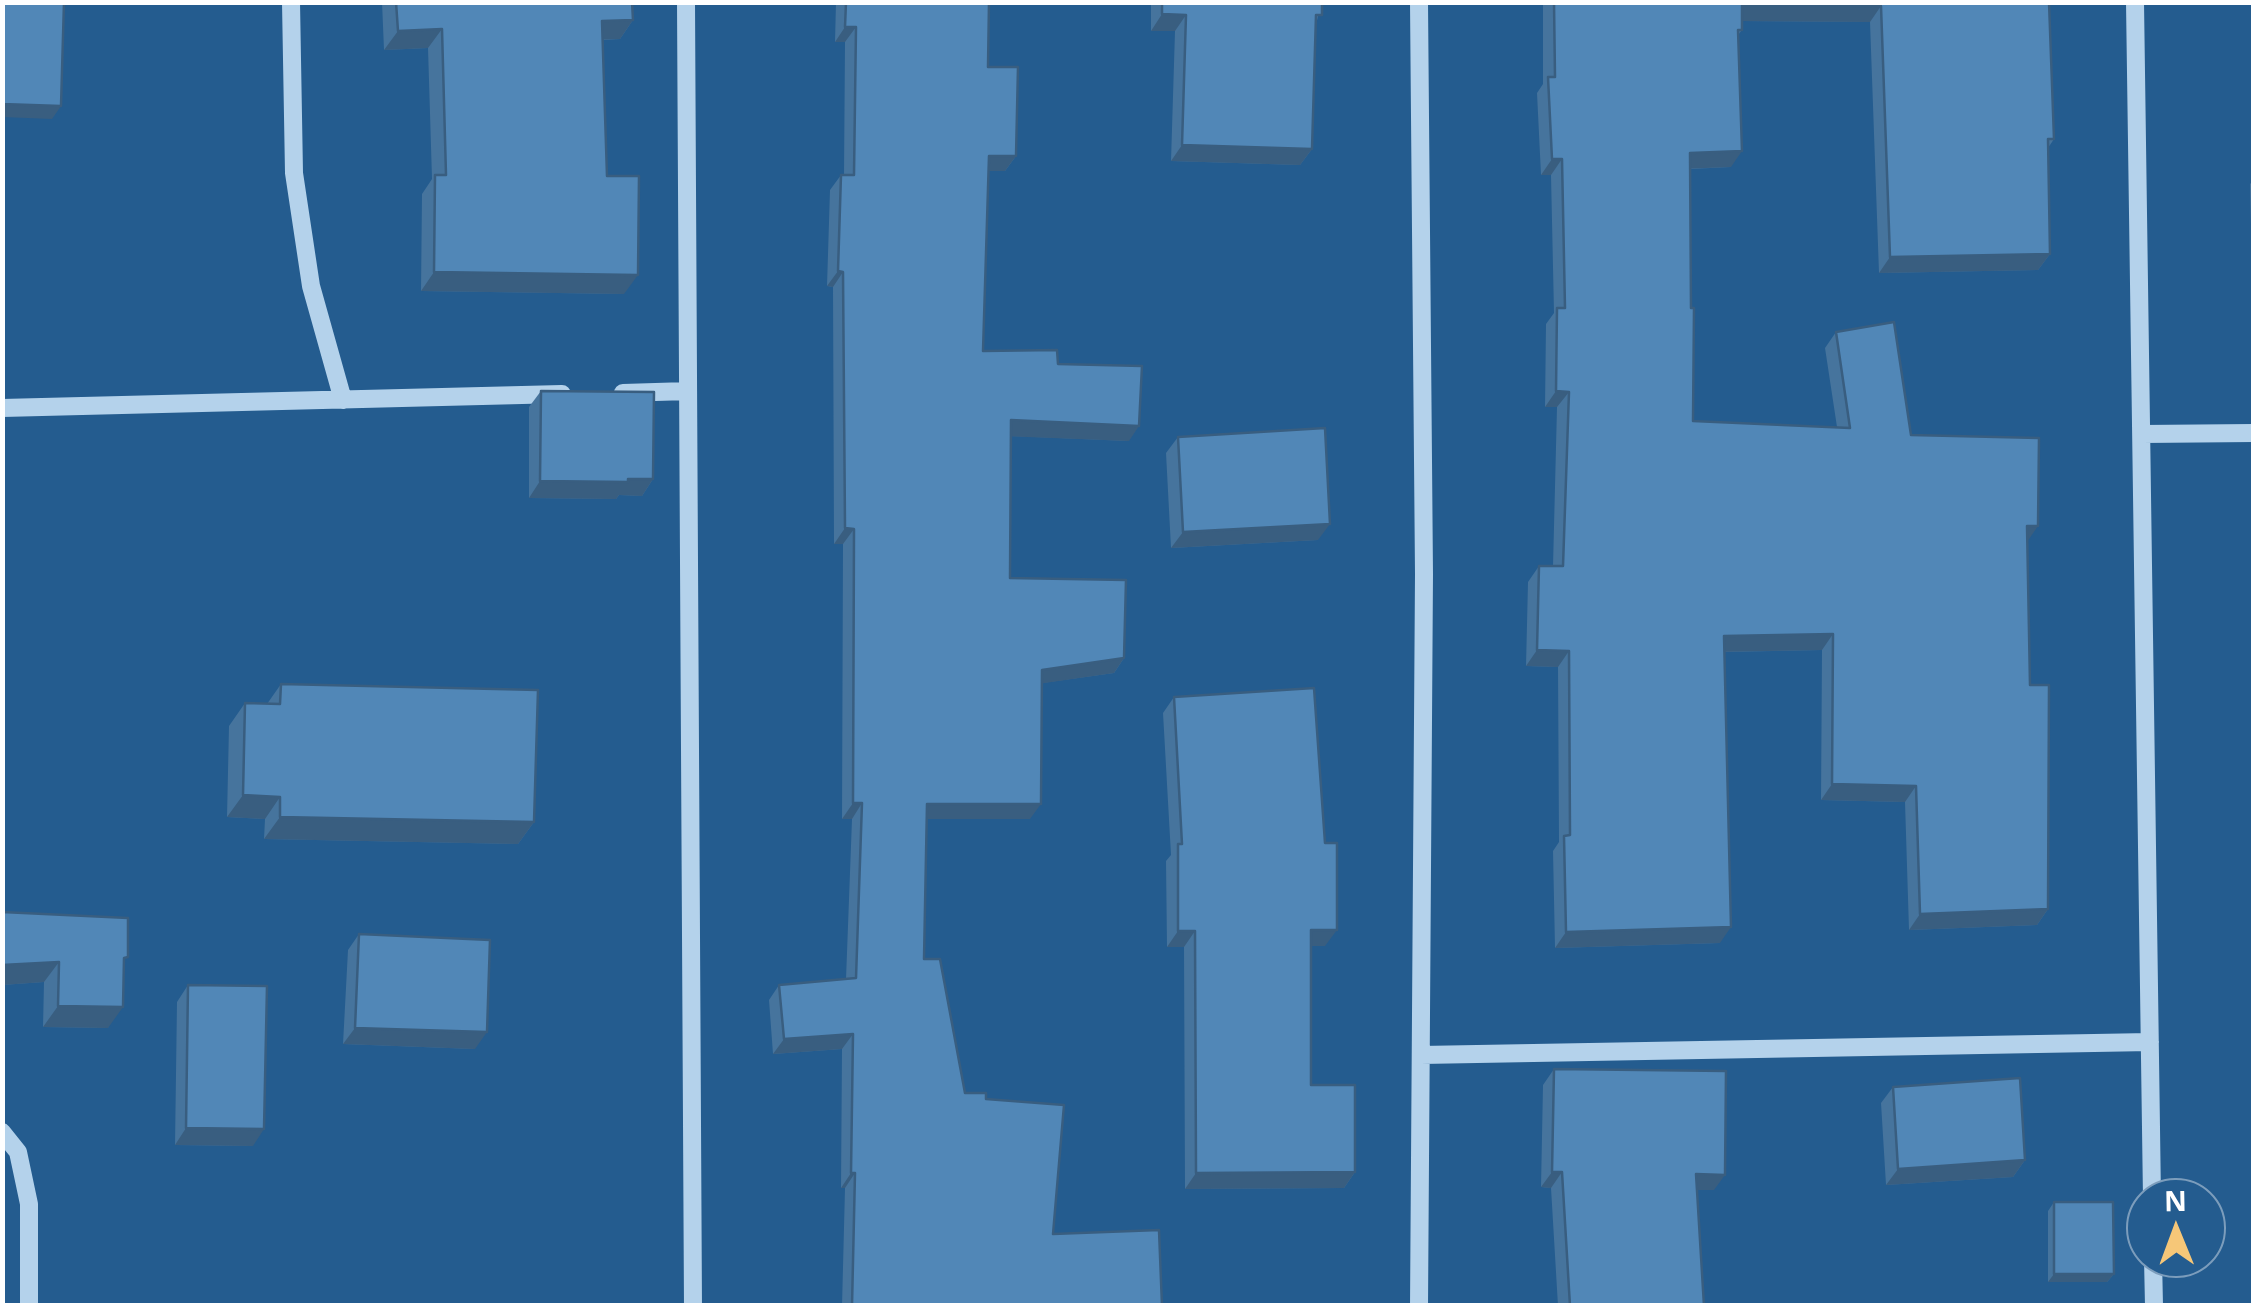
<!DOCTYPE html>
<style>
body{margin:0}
#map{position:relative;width:2256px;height:1308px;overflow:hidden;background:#245c8f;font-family:"Noto Sans",sans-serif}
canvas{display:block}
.frame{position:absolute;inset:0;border:5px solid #fff;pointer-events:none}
.north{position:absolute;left:2126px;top:1178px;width:100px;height:100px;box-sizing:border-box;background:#245c8f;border:2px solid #7c9dbc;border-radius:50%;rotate:359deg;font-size:28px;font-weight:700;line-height:40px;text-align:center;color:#fff}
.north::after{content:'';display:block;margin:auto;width:35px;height:45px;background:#f6c778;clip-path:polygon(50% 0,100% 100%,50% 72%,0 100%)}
</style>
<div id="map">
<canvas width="2256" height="1308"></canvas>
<div class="frame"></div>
<div class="north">N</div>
</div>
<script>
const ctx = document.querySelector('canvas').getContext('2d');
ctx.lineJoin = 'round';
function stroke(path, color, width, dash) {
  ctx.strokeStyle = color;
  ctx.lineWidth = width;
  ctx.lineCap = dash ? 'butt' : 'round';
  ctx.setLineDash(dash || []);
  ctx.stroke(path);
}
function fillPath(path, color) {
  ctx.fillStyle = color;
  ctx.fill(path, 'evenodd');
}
stroke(new Path2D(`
 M291,2L294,173L311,286L343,400
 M686,2L693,1306
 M2135,2L2152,1198
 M623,393L688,391
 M2,408L562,394
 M2142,434L2254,433
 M1421,1055L2150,1042
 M2,1132L18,1152L29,1204V1306
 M2153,1258L2154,1306
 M1419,1306L1424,574L1419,2`), '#b4d2eb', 18);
fillPath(new Path2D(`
 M382,2H632L633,20L620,39L603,40L607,176L624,294L421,291L422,194L432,179L428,48L384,50Z
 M836,2H989L988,67L1016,156L1005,171H988L983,351L1058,364L1129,441L1011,436L1010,578L1124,658L1114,673L1042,683L1030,819H927L924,959L965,1093L986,1099L1053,1234L1162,1306H842L845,1188H841L842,1049L773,1054L769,1000L779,985L846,979L852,819H842L843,544H834L833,287L827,286L830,190L841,175H844L845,42H835Z
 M1151,2H1322L1316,24L1312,149L1300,165L1171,161L1175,31H1151Z
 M1543,2H2049L2054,139L2048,148L2050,254L2038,270L1879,273L1870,22L1742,21V30L1738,35L1731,167L1690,169L1693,421L1837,427L1825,348L1836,332L1911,435L2028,541L2030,685L2048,909L2037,925L1909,930L1905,802L1821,800L1822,650L1725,652L1720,943L1555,948L1553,851L1559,842L1558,667L1526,666L1528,582L1539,566H1553L1557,407H1545L1546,324L1554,313L1551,175H1541L1537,93L1543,84Z
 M2254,180V307H2253L2250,184Z
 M541,391L653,479L642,496L619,495L616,499L529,498V407Z
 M1178,437L1318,540L1171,548L1166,453Z
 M281,684L534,822L518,844L264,839L265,819L227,817L229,726L245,703L267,704Z
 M1174,697L1325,946H1311V1085L1355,1172L1344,1188L1185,1189L1184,947H1167L1166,861L1171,855L1163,713Z
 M2,912L124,963L108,1028L43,1027L44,982L2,985Z
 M359,934L475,1049L343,1044L348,950Z
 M188,985L253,1146L175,1145L177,1002Z
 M1554,1069L1714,1190H1697L1704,1306H1558L1551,1188L1541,1187L1543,1085Z
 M1893,1087L2025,1160L2013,1177L1886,1185L1881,1103Z
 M2054,1202L2114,1274L2107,1282H2048V1211Z`), '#46749d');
fillPath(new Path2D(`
 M1742,5L1881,6L1870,22L1731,21Z
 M1162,14L1186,15L1175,31H1151Z
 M633,20L620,39L589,40L602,21Z
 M845,27H856L845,42H835Z
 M442,29L428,48L384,50L398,31Z
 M2,104L61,106L52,119L2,117Z
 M1182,145L1312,149L1300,165L1171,161Z
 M1742,151L1731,167L1679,169L1690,153Z
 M989,156H1016L1005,171H978Z
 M1552,159H1562L1551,175H1541Z
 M2050,254L2038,270L1879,273L1890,257Z
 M838,271L843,272L833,287L827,286Z
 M434,272L638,275L624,294L421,291Z
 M1556,391L1569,392L1557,407H1545Z
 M1011,420L1139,426L1129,441L1001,436Z
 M628,479H653L642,496L619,495L616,499L529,498L540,481Z
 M1330,524L1318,540L1171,548L1183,532Z
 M2027,526H2038L2027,542Z
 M845,528L854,529L843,544H834Z
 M1833,634L1822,650L1713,652L1724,636Z
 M1537,650L1569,651L1558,667L1526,666Z
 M1124,658L1114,673L1031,685L1042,670Z
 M1832,784L1916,786L1905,802L1821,800Z
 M243,795L280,797L265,819L227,817Z
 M853,803H862L852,819H842Z
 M927,804H1041L1030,819H916Z
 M280,817L534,822L518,844L264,839Z
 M2048,909L2037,925L1909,930L1920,914Z
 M1731,927L1720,943L1555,948L1566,932Z
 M1311,930H1337L1325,946H1299Z
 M1178,931H1195L1184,947H1167Z
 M59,962L44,982L2,985V965Z
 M58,1006L123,1007L108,1028L43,1027Z
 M355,1028L487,1032L475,1049L343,1044Z
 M853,1034L842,1049L773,1054L784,1039Z
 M186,1128L264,1129L253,1146L175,1145Z
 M2025,1160L2013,1177L1886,1185L1898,1169Z
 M1355,1172L1344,1188L1185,1189L1196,1173Z
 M1552,1172H1562L1551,1188L1541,1187Z
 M851,1173H855L845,1188H841Z
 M1696,1174L1725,1175L1714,1190H1686Z
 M2054,1274H2114L2107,1282H2048Z`), '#395e80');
const building = new Path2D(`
 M2,2H64L61,106L2,104Z
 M396,2H632L633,20L602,21L607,176H639L638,275L434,272L435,175H446L442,29L398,31Z
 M846,2H989L988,67H1018L1016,156H989L983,351L1057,350L1058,364L1142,366L1139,426L1011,420L1010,578L1126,580L1124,658L1042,670L1041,804H927L924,959H940L965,1093H986V1099L1064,1105L1053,1234L1159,1230L1162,1306H852L855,1173H851L853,1034L784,1039L779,985L856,978L862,803H853L854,529L845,528L843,272L838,271L841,175H854L856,27H845Z
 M1162,2H1322V15H1316L1312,149L1182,145L1186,15L1162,14Z
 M1554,2H2049L2054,139H2048L2050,254L1890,257L1881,6L1742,5V30H1738L1742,151L1690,153L1691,308H1694L1693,421L1850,428L1836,332L1894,322L1911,435L2039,438L2038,526H2027L2030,685H2049L2048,909L1920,914L1916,786L1832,784L1833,634L1724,636L1731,927L1566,932L1564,836L1570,835L1569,651L1537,650L1539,566H1563L1569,392L1556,391L1557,308H1565L1562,159H1552L1548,77H1555Z
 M541,391L654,392L653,479H628V482L540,481Z
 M1325,428L1330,524L1183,532L1178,437Z
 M281,684L538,690L534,822L280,817V797L243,795L245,703L280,704Z
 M1314,688L1325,843H1337V930H1311V1085H1355V1172L1196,1173L1195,931H1178V844H1182L1174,697Z
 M2,912L128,918V957L124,958L123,1007L58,1006L59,962L2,965Z
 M359,934L490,940L487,1032L355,1028Z
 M188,985L267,986L264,1129L186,1128Z
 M1554,1069L1726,1071L1725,1175L1696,1174L1704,1306H1570L1562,1172H1552Z
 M2020,1078L2025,1160L1898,1169L1893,1087Z
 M2054,1202H2113L2114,1274H2054Z`);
fillPath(building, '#5187b7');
stroke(building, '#395e80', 2.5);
</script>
